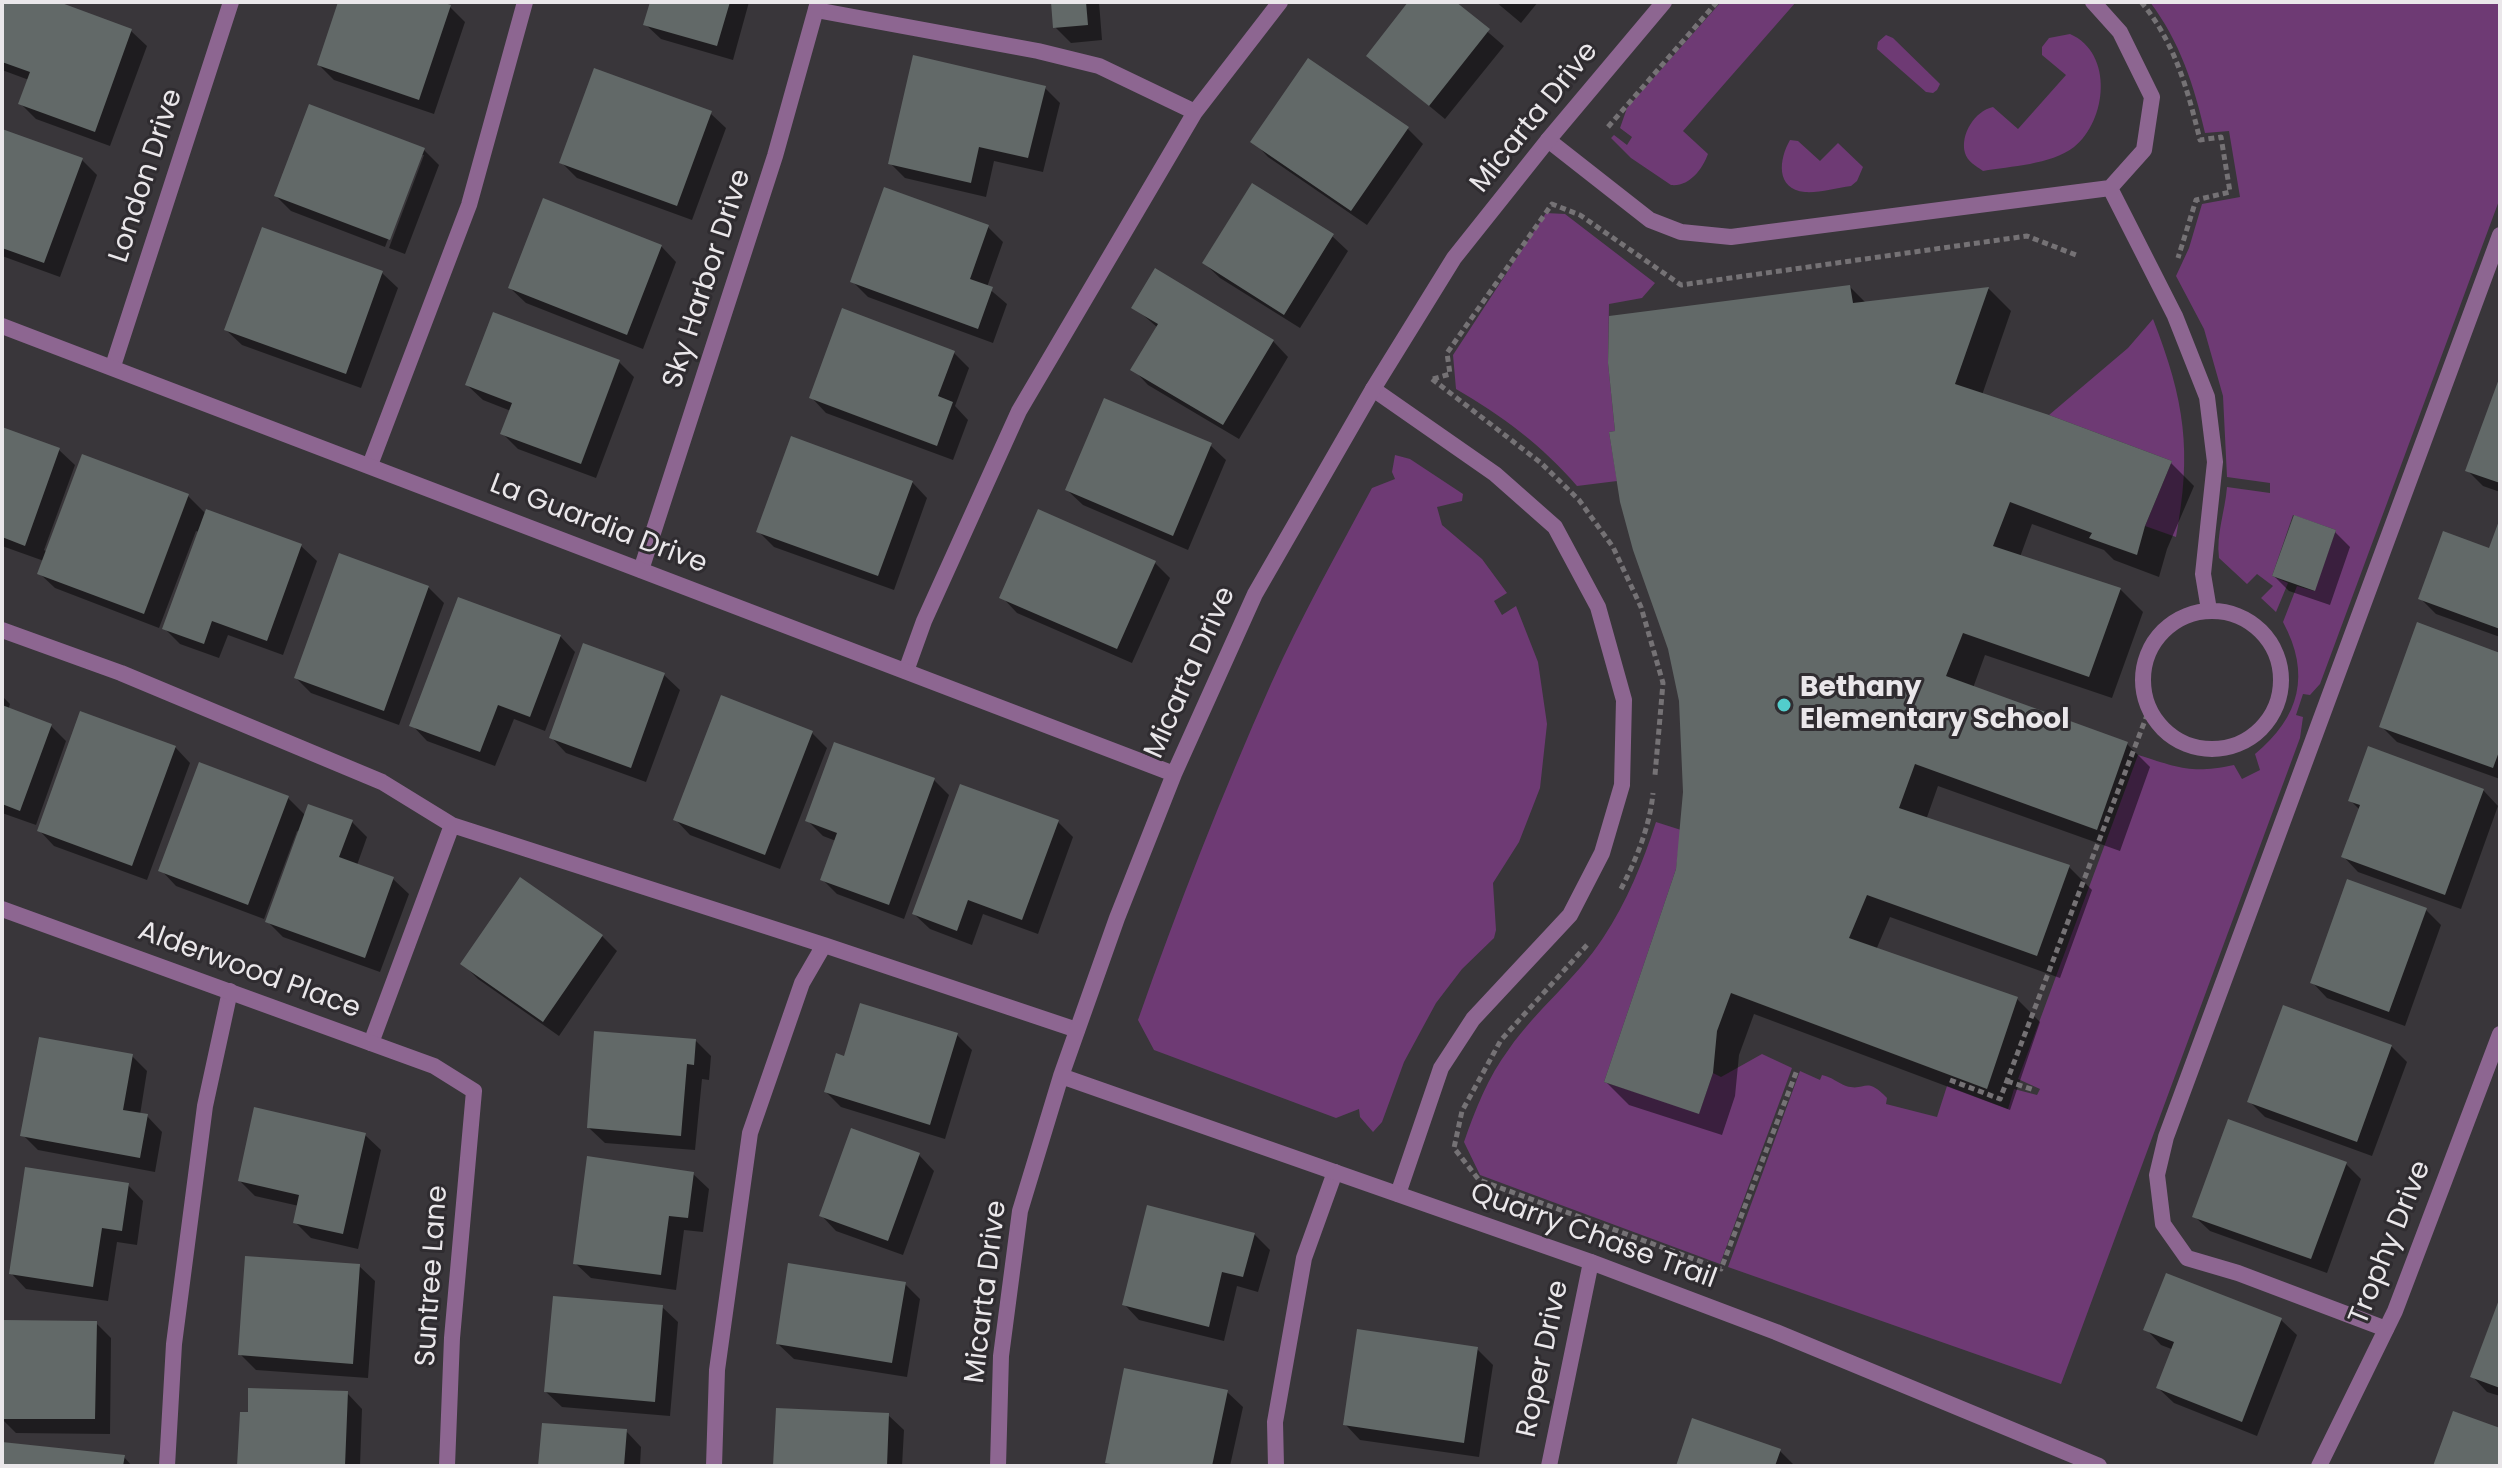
<!DOCTYPE html>
<style>
body{margin:0}
#map{position:relative;width:2502px;height:1468px;overflow:hidden;background:#39363a;font-family:Poppins,sans-serif}
canvas{display:block}
.frame{position:absolute;inset:0;border:4px solid #eae7ea;pointer-events:none}
</style>
<div id="map">
<canvas width="2502" height="1468"></canvas>
<div class="frame"></div>
</div>
<script>
const ctx = document.querySelector('canvas').getContext('2d');
ctx.lineJoin = 'round';
function fillPath(path, color) {
  ctx.fillStyle = color;
  ctx.fill(path, 'evenodd');
}
function stroke(path, color, width, dash) {
  ctx.strokeStyle = color;
  ctx.lineWidth = width;
  ctx.lineCap = dash ? 'butt' : 'round';
  ctx.setLineDash(dash || []);
  ctx.stroke(path);
}
function label(font, color, halo, rows, align = 'center') {
  ctx.font = font + ' Poppins,sans-serif';
  ctx.lineWidth = 6;
  ctx.setLineDash([]);
  ctx.textBaseline = 'middle';
  ctx.strokeStyle = halo;
  ctx.fillStyle = color;
  for (const [text, x, y, turn = 0] of rows) {
    ctx.save();
    ctx.translate(x, y);
    ctx.rotate((+turn || 0) * Math.PI / 180);
    ctx.textAlign = isNaN(turn) ? turn : align;
    if (halo) ctx.strokeText(text, 0, 0);
    ctx.fillText(text, 0, 0);
    ctx.restore();
  }
}
fillPath(new Path2D(`
 M1721,2H1796L1683,131L1708,154C1702,170 1689,187 1671,185L1631,158L1611,138L1614,135L1627,145L1632,137L1620,128L1627,108Z
 M2150,2H2500V198L2320,684L2310,695L2303,694L2296,715L2303,717L2300,738L2061,1384L1728,1267L1800,1071L1820,1080L1822,1075C1832,1077 1838,1083 1846,1086C1866,1092 1865,1075 1887,1098L1886,1104L1937,1117L1947,1086L2008,1109L2014,1089L2037,1095L2040,1089L2018,1079L2138,755C2180,768 2191,774 2234,765L2242,779L2260,770L2255,754C2300,717 2311,674 2283,622L2297,586L2314,591L2336,530L2293,515L2272,576L2288,583L2276,612L2261,598L2273,586L2257,574L2247,584L2219,558C2216,534 2225,512 2227,487L2270,493V483L2227,477L2223,396L2204,329L2176,276L2189,248L2202,204L2240,197L2229,131L2205,133C2194,85 2180,42 2150,2Z
 M2070,34C2114,53 2107,121 2074,147C2050,165 2011,166 1983,171C1976,166 1967,161 1965,153C1960,134 1975,111 1993,107L2018,129L2066,75L2042,55V47L2049,38Z
 M1886,35L1893,38L1936,80L1940,84L1937,90L1933,93L1926,92L1877,49L1878,42Z
 M1790,140L1798,141L1820,161L1838,143L1863,167L1857,181L1851,186C1836,188 1819,193 1805,192C1775,189 1779,159 1790,140Z
 M1546,213L1565,214L1655,283L1642,298L1609,304L1608,363L1615,431L1609,432L1617,481L1577,486C1543,446 1501,415 1456,389L1453,355Z
 M2153,319C2185,401 2192,451 2176,537L2145,526L2172,461L2049,415L2128,348Z
 M1395,455L1410,459L1463,494L1462,501L1437,507L1442,525L1482,559L1507,593L1494,601L1502,615L1516,606L1538,662L1547,724L1540,788L1519,842L1493,883L1496,930L1494,938L1462,969L1436,1003L1404,1062L1382,1122L1373,1132L1360,1117L1359,1109L1336,1118L1154,1050L1138,1020C1178,906 1222,794 1271,684C1301,617 1337,553 1372,488L1395,479L1392,472Z
 M1656,822L1681,830L1676,869L1604,1082L1699,1113L1713,1073L1721,1077L1762,1054L1792,1068L1720,1264L1480,1175L1464,1142C1475,1110 1488,1077 1509,1049C1537,1009 1576,979 1603,938C1627,902 1643,862 1656,822Z`), '#6e3a74');
fillPath(new Path2D(`
 M2,2H53L131,31L147,46L110,146L36,119L21,104L29,80L2,70Z
 M340,2H435L450,7L465,22L434,114L334,80L319,65Z
 M652,2H749L733,60L661,39L645,24Z
 M1053,2H1099L1102,40L1071,43L1055,27Z
 M1411,2H1453L1504,46L1445,119L1369,56Z
 M1496,2H1538L1521,23Z
 M1045,88L1060,103L1043,172L994,161L986,197L905,178L890,163Z
 M710,113L726,128L692,220L577,178L562,163Z
 M1408,129L1423,144L1367,225L1268,157L1253,141Z
 M2,131L81,159L97,175L60,277L2,256Z
 M424,150L439,165L405,254L389,248L424,155H420L385,247L291,211L276,196Z
 M988,227L1003,242L987,287L1007,304L993,343L868,297L852,281Z
 M1332,236L1348,251L1300,328L1220,278L1204,263Z
 M661,246L676,262L643,349L526,303L510,288Z
 M1155,271L1273,341L1288,357L1239,439L1148,385L1133,369L1158,328L1134,307Z
 M382,273L398,288L361,388L242,345L226,330Z
 M1850,287L1866,303L1989,289L2011,311L1982,395L2171,463L2194,486L2167,549L2159,577L2114,560L2104,550L2032,524L2020,557L2120,589L2143,612L2112,698L1985,655L1973,688L2127,744L2150,767L2120,851L1938,786L1926,820L2069,867L2092,890L2060,978L1890,917L1876,950L2017,999L2040,1022L2010,1110L1754,1014L1739,1055L1735,1096L1722,1135L1629,1105L1606,1082L1678,869L1685,792L1681,701L1617,433Z
 M953,352L969,368L955,406L968,420L953,460L826,413L811,397Z
 M619,362L634,377L596,478L518,449L502,433L511,411L483,400L467,385Z
 M2500,380V492L2483,486L2467,470Z
 M2,429L59,450L75,465L44,550L47,552L188,496L206,514L301,546L317,561L283,655L228,635L219,658L180,644L164,628L199,532L196,531L159,628L55,588L39,573L44,561L2,546Z
 M1210,445L1226,460L1188,550L1083,505L1067,490Z
 M912,482L927,498L894,590L774,547L758,531Z
 M2500,523V637L2436,614L2421,599L2490,551Z
 M2335,532L2350,547L2330,605L2289,591L2274,576Z
 M1154,562L1170,578L1132,663L1017,613L1002,597Z
 M428,587L444,603L399,725L311,693L296,678Z
 M560,636L575,652L545,731L514,719L495,766L427,741L412,725Z
 M2500,655V779L2397,742L2381,726Z
 M664,675L680,690L646,782L566,753L551,737Z
 M2,696L10,704L8,710L51,726L66,741L36,825L2,813Z
 M812,733L827,748L780,869L690,835L675,819Z
 M175,747L190,763L147,880L54,846L39,830Z
 M934,780L949,795L904,919L837,894L822,879L836,841L823,836L808,821Z
 M2483,790L2498,806L2461,909L2358,872L2343,856L2360,810L2350,800Z
 M288,798L306,816L352,822L367,837L357,865L393,879L409,894L380,972L283,937L268,922L300,832L297,831L264,919L176,886L161,870Z
 M1058,822L1073,837L1038,934L983,914L972,945L930,929L914,914Z
 M2426,910L2441,925L2405,1026L2327,998L2312,982Z
 M602,936L617,951L559,1036L478,979L463,964Z
 M957,1035L972,1050L945,1139L841,1107L826,1092L846,1058Z
 M696,1041L711,1056L709,1080L702,1079L695,1150L605,1143L589,1128Z
 M2391,1046L2407,1062L2372,1156L2265,1117L2249,1101Z
 M132,1056L147,1071L140,1115L147,1116L162,1132L155,1172L38,1150L23,1135Z
 M365,1135L381,1150L358,1249L311,1238L296,1223L299,1206L255,1196L240,1181Z
 M919,1155L934,1171L903,1255L836,1231L821,1215Z
 M2346,1164L2361,1179L2327,1273L2210,1231L2194,1216Z
 M693,1174L709,1189L703,1232L684,1230L676,1290L591,1278L575,1263Z
 M128,1185L143,1201L137,1245L117,1242L108,1301L26,1289L11,1273Z
 M1254,1234L1270,1250L1258,1292L1237,1286L1224,1341L1139,1320L1124,1304Z
 M359,1266L375,1281L368,1378L256,1370L240,1354Z
 M905,1284L920,1299L907,1377L794,1359L778,1344Z
 M2500,1302V1396L2487,1392L2472,1376Z
 M662,1307L678,1322L670,1416L562,1407L546,1392Z
 M2281,1320L2297,1335L2257,1436L2174,1403L2158,1388L2174,1350L2161,1345L2146,1329Z
 M2,1322L96,1323L111,1338L110,1434L16,1433L2,1419Z
 M1477,1349L1493,1365L1479,1457L1360,1440L1345,1424Z
 M1227,1392L1243,1407L1230,1466H1111L1107,1462Z
 M347,1393L362,1409L360,1466H239Z
 M888,1415L904,1430L902,1466H775Z
 M626,1431L641,1447L640,1466H540Z
 M2,1444L124,1457L132,1466H2Z
 M1780,1451L1795,1466H1678Z`), '#0007');
fillPath(new Path2D(`
 M2,2H59L132,29L95,132L18,104L30,72L2,62Z
 M338,2H441L451,5L419,100L317,65Z
 M650,2H730L717,46L643,25Z
 M1051,2H1086L1088,25L1053,28Z
 M1408,2H1456L1490,29L1429,106L1366,56Z
 M913,55L1046,86L1028,158L979,147L971,183L888,164Z
 M1308,58L1409,127L1351,211L1250,142Z
 M594,68L712,111L677,206L559,163Z
 M309,104L425,148L390,240L274,196Z
 M2,129L83,158L44,263L2,248Z
 M1252,183L1334,234L1284,315L1202,263Z
 M884,187L989,225L970,279L993,287L978,329L850,282Z
 M543,198L662,245L627,335L508,288Z
 M262,227L383,271L346,374L224,330Z
 M1155,268L1274,340L1223,425L1130,370L1158,324L1131,308Z
 M1850,285L1853,303L1989,287L1955,384L2049,415L2172,461L2145,526L2137,555L2089,538L2092,533L2010,502L1993,546L2121,588L2089,677L1963,633L1946,676L2128,742L2097,830L1915,764L1899,808L2070,865L2037,956L1867,895L1849,938L2018,997L1987,1089L1731,993L1717,1031L1713,1073L1699,1114L1604,1082L1676,869L1683,792L1679,701L1668,649L1633,550L1620,502L1609,432L1615,431L1608,363L1609,316Z
 M842,308L955,351L938,396L953,402L937,446L809,398Z
 M493,312L620,360L581,464L500,434L512,403L465,385Z
 M2500,376V483L2465,471Z
 M1104,398L1212,443L1173,536L1065,490Z
 M2,427L60,448L25,546L2,537Z
 M791,436L913,481L878,576L756,532Z
 M82,454L189,494L144,614L37,574Z
 M206,509L302,544L267,641L212,621L204,644L162,629Z
 M1038,509L1156,561L1117,649L999,598Z
 M2294,515L2336,530L2315,591L2272,576Z
 M2500,518V629L2418,599L2443,531L2489,548Z
 M339,553L429,586L384,711L294,678Z
 M458,597L561,635L530,717L498,705L480,752L409,726Z
 M2417,622L2500,653V749L2493,768L2379,727Z
 M583,643L665,673L631,768L549,738Z
 M721,695L813,731L765,855L673,820Z
 M2,705L52,724L20,811L2,804Z
 M80,711L176,746L132,866L37,831Z
 M834,742L935,778L889,905L820,880L837,833L805,821Z
 M2368,746L2484,789L2445,895L2341,857L2360,805L2348,801Z
 M199,762L289,796L248,905L158,871Z
 M960,784L1059,820L1022,920L968,900L957,931L912,914Z
 M308,804L353,820L339,857L394,877L365,958L265,922Z
 M520,877L603,935L543,1022L460,964Z
 M2347,879L2427,908L2389,1012L2310,983Z
 M860,1003L958,1033L930,1125L824,1092L836,1053L844,1056Z
 M2283,1005L2392,1045L2357,1142L2247,1102Z
 M594,1031L696,1039L694,1065L687,1064L681,1136L587,1128Z
 M39,1037L133,1054L123,1110L148,1114L140,1158L20,1136Z
 M254,1107L366,1133L343,1234L293,1223L299,1195L238,1181Z
 M2228,1119L2347,1162L2311,1259L2192,1217Z
 M851,1128L920,1153L888,1241L819,1216Z
 M587,1156L694,1172L688,1218L669,1216L661,1275L573,1264Z
 M25,1167L129,1183L122,1231L102,1228L93,1287L9,1274Z
 M1147,1205L1255,1233L1243,1277L1222,1272L1209,1327L1122,1305Z
 M245,1256L360,1264L353,1364L238,1355Z
 M788,1263L906,1282L892,1363L776,1344Z
 M2166,1273L2282,1318L2242,1422L2156,1388L2174,1342L2143,1330Z
 M553,1296L663,1305L655,1402L544,1392Z
 M2500,1297V1388L2470,1377Z
 M2,1320L97,1321L95,1419H2Z
 M1357,1329L1478,1347L1464,1443L1343,1425Z
 M1124,1368L1228,1390L1212,1466H1121L1105,1463Z
 M248,1388L348,1391L345,1466H237L240,1412H248Z
 M776,1408L889,1413L887,1466H773Z
 M2453,1411L2500,1428V1466H2433Z
 M1692,1418L1781,1449L1775,1466H1676Z
 M542,1423L627,1429L624,1466H538Z
 M2,1442L125,1455L123,1466H2Z`), '#626968');
stroke(new Path2D(`
 M2141,2C2175,42 2188,91 2200,140L2221,137L2230,192L2196,200L2178,258
 M1608,127L1717,2
 M1432,379L1541,463L1579,500L1613,547L1641,607L1663,683L1655,775
 M1433,379L1450,374L1447,353L1552,204L1580,215L1681,285L2027,236L2076,255
 M1621,889C1636,860 1650,826 1653,793
 M1587,945L1501,1040L1462,1111L1454,1148L1479,1180L1721,1269L1797,1070
 M1950,1080L2000,1099L2149,710
 M2007,1081L2034,1090`), '#757275', 5, [6, 4]);
stroke(new Path2D(`
 M816,10L1038,51L1099,66L1195,112L1019,411L924,621L906,671
 M1195,112L1280,2
 M1548,140L1650,220L1681,232L1731,237L2110,188L2144,150L2152,97L2120,32L2093,2
 M2110,188L2175,316L2207,397L2215,462L2203,574L2209,610
 M1373,389L1495,474L1555,527L1598,607L1624,700L1622,785L1602,853L1570,915L1473,1019L1441,1068L1398,1194
 M370,465L469,205L525,2
 M2143 680a69 69 0 1 1 138 0a69 69 0 1 1-138 0Z
 M2,630L121,673L382,782L452,825
 M371,1043L452,825L824,945
 M2386,1329L2238,1273L2187,1258L2163,1224L2157,1175L2166,1137L2500,235
 M167,1466L174,1344L205,1106L230,991
 M714,1466L717,1370L750,1133L802,983L824,945L1077,1030
 M1276,1466L1275,1422L1304,1258L1335,1172`), '#8d6691', 16);
stroke(new Path2D(`
 M113,366L231,2
 M641,570L775,156L818,2
 M2,909L434,1066L474,1091L452,1338L447,1466
 M1549,1466L1591,1262
 M2319,1466L2395,1311L2500,1034`), '#8d6691', 16);
stroke(new Path2D(`
 M2,326L1174,774
 M1061,1076L1591,1262L1776,1332L2099,1466
 M998,1466L1001,1356L1020,1211L1061,1076L1117,918L1174,774L1255,594L1373,389L1454,258L1548,140L1664,2`), '#8d6691', 16);
for (const [x, y, r, color] of [
 [1784,705,8,"#52cdcc"]
]) {
  const dot = new Path2D();
  dot.arc(x, y, r, 0, 2 * Math.PI);
  ctx.fillStyle = color;
  ctx.fill(dot);
  stroke(dot, '#2f2c30', 3);
}
label('28px', '#eae7ea', '#2f2c30', [
 ["Micarta Drive",1535,118,-51],
 ["London Drive",147,176,-72],
 ["Sky Harbor Drive",708,279,-72],
 ["La Guardia Drive",598,525,21],
 ["Micarta Drive",1191,673,-66],
 ["Alderwood Place",249,971,20],
 ["Quarry Chase Trail",1593,1237,20],
 ["Trophy Drive",2391,1243,-68],
 ["Suntree Lane",433,1276,-86],
 ["Micarta Drive",987,1292,-83],
 ["Roper Drive",1544,1359,-78]
]);
label('bold 28px', '#eae7ea', '#2f2c30', [
 ["Bethany",1800,689],
 ["Elementary School",1800,721]
], 'left');
</script>
